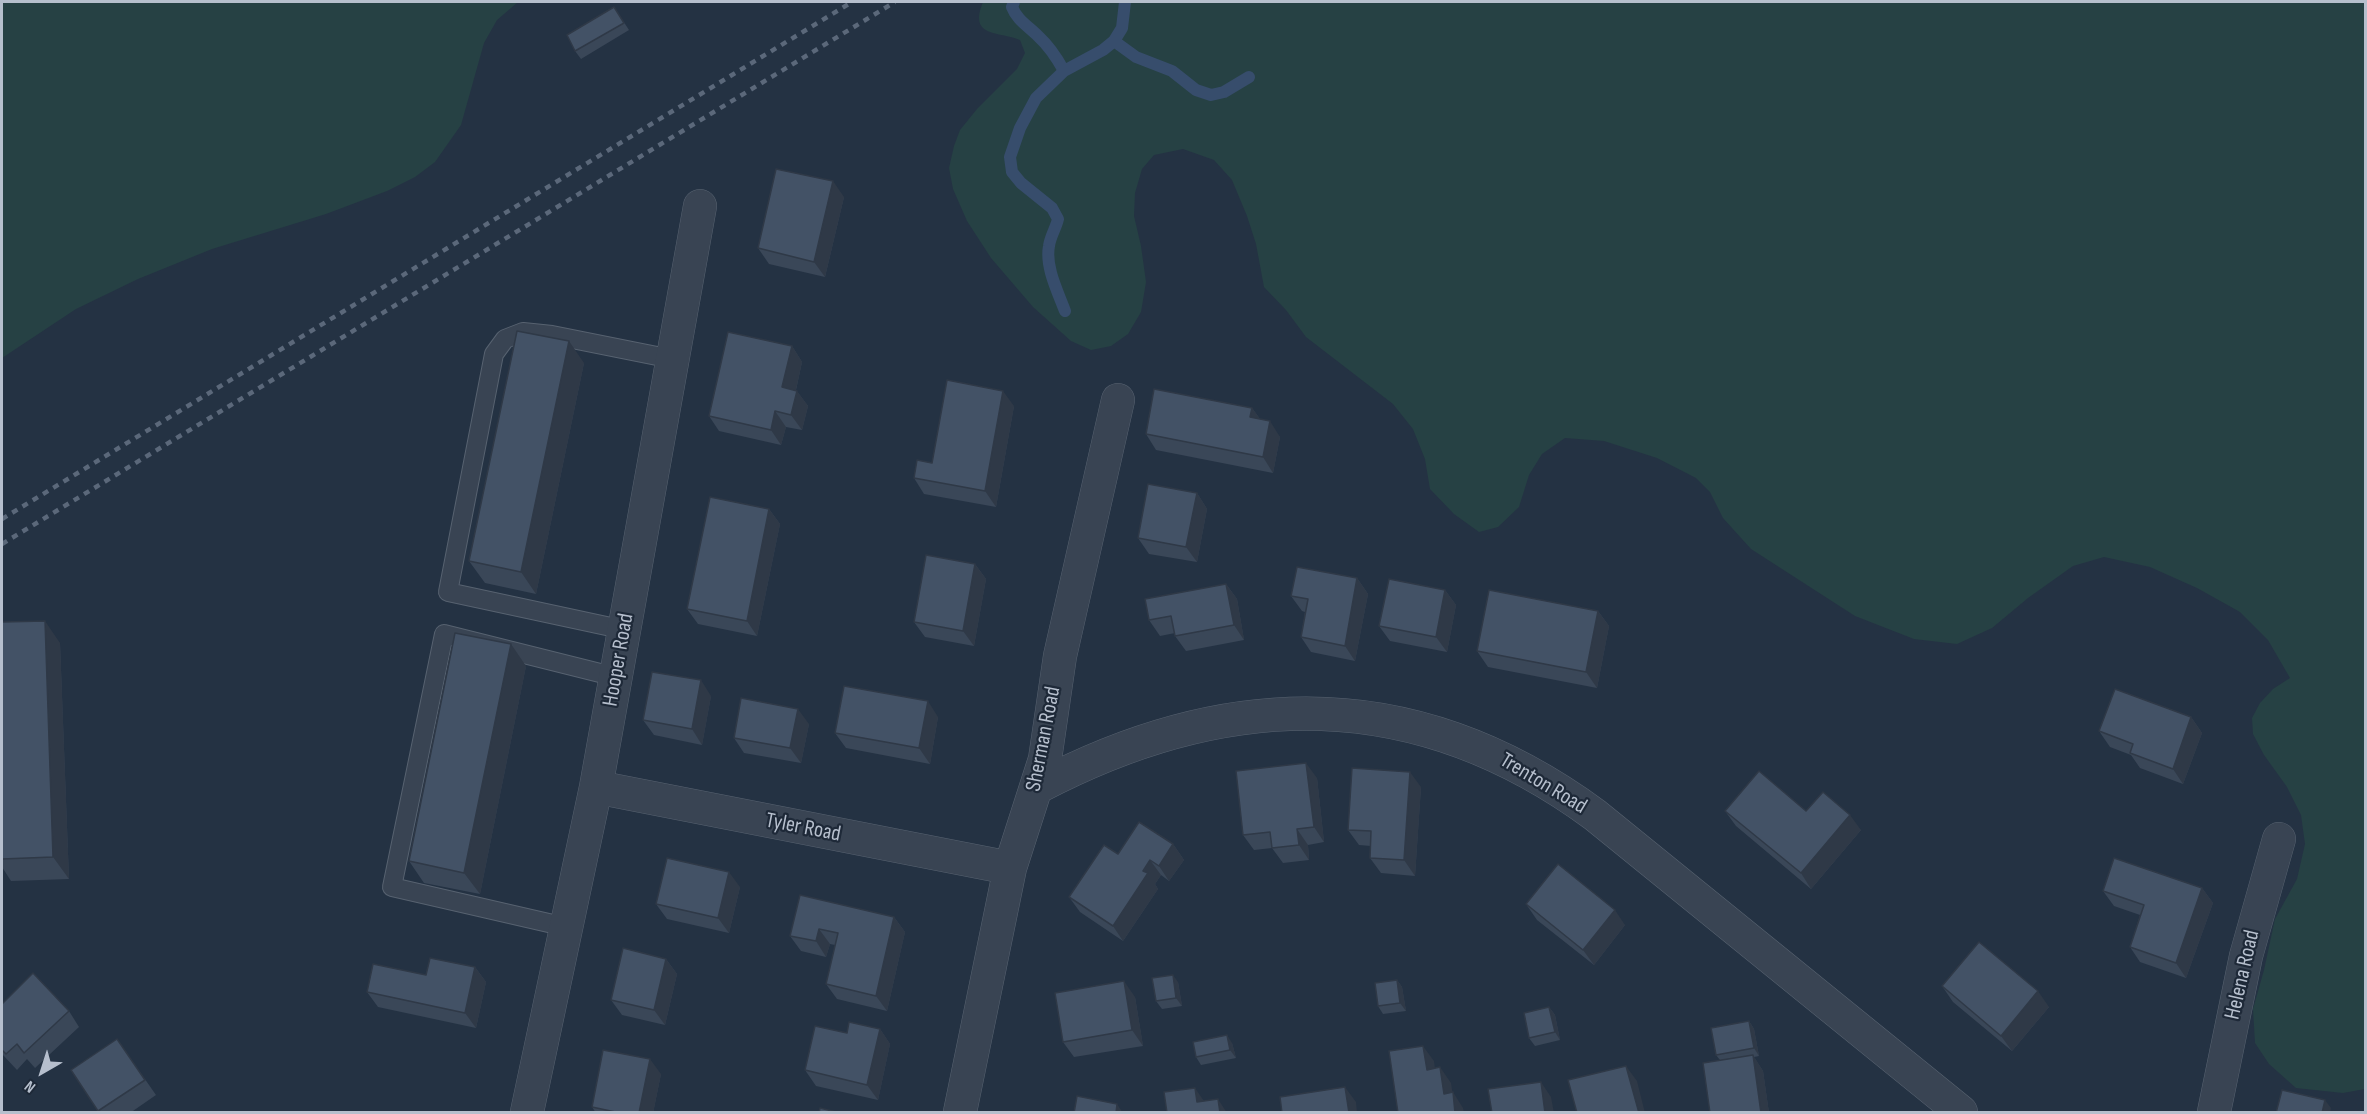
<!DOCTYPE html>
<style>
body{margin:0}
#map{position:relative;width:2367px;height:1114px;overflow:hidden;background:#243243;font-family:"Sofia Sans Condensed",sans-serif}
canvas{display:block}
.frame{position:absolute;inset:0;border:3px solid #b6bfcd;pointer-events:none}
.north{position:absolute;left:12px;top:1042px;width:60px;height:60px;-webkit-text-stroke:4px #1e2938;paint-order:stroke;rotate:219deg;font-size:16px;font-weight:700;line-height:24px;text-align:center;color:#b6bfcd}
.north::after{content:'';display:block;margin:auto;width:21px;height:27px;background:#b6bfcd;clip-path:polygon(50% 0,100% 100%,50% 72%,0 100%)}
</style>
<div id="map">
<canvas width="2367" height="1114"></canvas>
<div class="frame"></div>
<div class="north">N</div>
</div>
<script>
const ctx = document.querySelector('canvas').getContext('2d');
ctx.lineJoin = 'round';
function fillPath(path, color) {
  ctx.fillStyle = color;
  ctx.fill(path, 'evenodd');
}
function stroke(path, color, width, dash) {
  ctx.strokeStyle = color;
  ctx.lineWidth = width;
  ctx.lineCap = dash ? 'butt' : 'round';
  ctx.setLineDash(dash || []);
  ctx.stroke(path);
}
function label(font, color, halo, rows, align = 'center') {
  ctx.font = font + ' "Sofia Sans Condensed",sans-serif';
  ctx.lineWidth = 4.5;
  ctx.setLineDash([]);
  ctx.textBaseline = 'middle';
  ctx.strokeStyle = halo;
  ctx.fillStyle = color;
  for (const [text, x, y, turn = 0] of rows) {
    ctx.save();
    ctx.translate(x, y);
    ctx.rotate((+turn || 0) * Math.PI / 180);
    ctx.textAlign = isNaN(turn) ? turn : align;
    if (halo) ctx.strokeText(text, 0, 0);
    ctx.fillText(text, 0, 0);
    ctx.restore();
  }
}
fillPath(new Path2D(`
 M2,2H518L497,20L484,43L461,125L435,162L415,177L387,191L326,214L212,249L138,279L76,309L2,358Z
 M983,2H2365V1089L2343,1093L2296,1088L2269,1064L2255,1043L2253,1009L2264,970L2275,919L2297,879L2305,844L2301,815L2287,787L2264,755L2253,734L2252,718L2260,703L2273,689L2290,678L2268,640L2240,612L2197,588L2150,567L2104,557L2073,566L2028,598L1992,628L1957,644L1914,639L1855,616L1751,549L1723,518L1710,492L1696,478L1657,458L1604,441L1565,438L1542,454L1529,475L1519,507L1498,527L1479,532L1454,514L1430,489L1425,459L1413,429L1393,404L1306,337L1286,310L1264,287L1256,244L1247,216L1232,180L1214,160L1183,149L1154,155L1142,169L1135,193L1134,216L1141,246L1146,282L1141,312L1128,334L1111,346L1091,350L1071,341L1033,307L991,258L967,221L953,189L949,168L954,146L960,130L977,109L1017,69L1025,53L1020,40C999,31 968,38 983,2Z`), '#264144');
stroke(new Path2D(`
 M1014,2L1012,7C1017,20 1028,26 1038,36C1049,46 1057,58 1064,71
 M1114,41L1136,57L1172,71L1196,90L1211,95L1224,92L1249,77
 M1065,311C1058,292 1045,267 1049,246C1050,237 1056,228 1058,219L1052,208L1021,183L1012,172L1010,157L1020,128L1036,98L1064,71L1103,50L1114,41L1122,28L1125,2`), '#374d6c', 12);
const service = new Path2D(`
 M625,630L448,592L494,354L505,339L523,332L552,335L672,359
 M566,927L392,887L444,634L616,677`);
const minor = new Path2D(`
 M596,787L1010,868
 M1038,787C1230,686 1417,684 1595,815L1961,1112
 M527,1112L596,787L700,206
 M960,1112L1010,868L1045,759L1060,656L1118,400
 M2214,1112L2246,956L2279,839`);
stroke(service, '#576270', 20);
stroke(minor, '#576270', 34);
stroke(service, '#394453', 18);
stroke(minor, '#394453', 33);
stroke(new Path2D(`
 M2,519L852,2
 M2,544L895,2`), '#5b687a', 4.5, [6, 6]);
fillPath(new Path2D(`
 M614,7L629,30L581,59L575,51Z
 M844,197L825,277L769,264L758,248Z
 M792,346L802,362L796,390L808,406L802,430L786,427L781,445L719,431L709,416Z
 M584,363L536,594L485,583L469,561Z
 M1014,406L996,507L924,494L914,478L932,463Z
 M1252,408L1260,419L1280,437L1273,473L1156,450L1146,434Z
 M1197,493L1207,509L1197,562L1149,554L1138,538Z
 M769,509L780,524L757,636L698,624L687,609Z
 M975,564L986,579L974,646L925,637L914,622Z
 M1357,578L1368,594L1355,661L1311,652L1301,637L1305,612L1302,611L1291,596Z
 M1226,584L1237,599L1244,640L1186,651L1175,636V633L1160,636L1149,620Z
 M1445,590L1456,605L1447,652L1390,641L1379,626Z
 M1598,611L1609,626L1597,688L1488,667L1477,651Z
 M2,622L60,643L69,879L11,881L2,867Z
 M526,666L480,894L424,883L409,861Z
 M711,696L702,745L654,735L643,720Z
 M938,717L930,764L846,748L835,733Z
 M2191,717L2202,733L2183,784L2140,768L2131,755L2110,747L2099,731Z
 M809,724L801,763L744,753L734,738Z
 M1317,778L1324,842L1308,845L1309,860L1283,863L1272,848L1254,850L1243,835Z
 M1421,787L1415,876L1381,873L1370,858L1371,846L1359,845L1348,830Z
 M1725,811H1806L1861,830L1811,889L1736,826Z
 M1173,844L1184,860L1169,881L1161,875L1155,884L1158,889L1123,941L1080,912L1069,897Z
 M740,887L729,933L667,919L656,904Z
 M2202,888L2213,903L2186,978L2140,962L2130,947L2140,915L2114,906L2103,891Z
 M800,895L894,917L905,932L887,1011L837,999L826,984L835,945L830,944L826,957L801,951L790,936Z
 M1526,904L1625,925L1594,965L1537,920Z
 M666,959L677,974L665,1025L622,1015L611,1000Z
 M475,967L486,982L476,1028L378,1007L367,992L426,975Z
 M1397,980L1402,987L1406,1011L1383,1014L1378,1006Z
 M1178,982L1182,1006L1162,1009L1156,1001Z
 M1942,986L2049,1007L2012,1051L1953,1002Z
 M1135,997L1143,1046L1074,1057L1063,1042Z
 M2,1004L69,1011L79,1027L35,1068L27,1059L17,1070L2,1054Z
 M1549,1007L1555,1015L1560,1040L1535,1046L1529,1038Z
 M1749,1021L1754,1029L1759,1056L1754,1057L1763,1071L1769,1113H1710L1720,1060L1716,1055Z
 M880,1029L890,1044L878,1100L816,1086L805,1070L847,1033Z
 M117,1039L156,1095L130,1113H99L71,1070Z
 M1232,1043L1236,1058L1201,1065L1196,1057Z
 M661,1074L653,1113H596L592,1107Z`), '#3a4758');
fillPath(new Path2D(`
 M833,181L844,197L825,277L814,262Z
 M569,341L584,363L536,594L521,572Z
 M792,346L802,362L793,403L782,387Z
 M797,391L808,406L802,430L791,415Z
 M1003,391L1014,406L996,507L985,491Z
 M1252,408L1263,423L1250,417Z
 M775,411L786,427L781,445L771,430Z
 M1270,421L1280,437L1273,473L1263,457Z
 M1197,493L1207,509L1197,562L1186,547Z
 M769,509L780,524L757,636L747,621Z
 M975,564L986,579L974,646L963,631Z
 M1357,578L1368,594L1355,661L1345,646Z
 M1226,584L1237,599L1244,640L1234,625Z
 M1445,590L1456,605L1447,652L1436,637Z
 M1598,611L1609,626L1597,688L1586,672Z
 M45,621L60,643L69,879L53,857Z
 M511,644L526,666L480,894L464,873Z
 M701,680L711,696L702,745L692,729Z
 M928,701L938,717L930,764L919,748Z
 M798,709L809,724L801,763L790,748Z
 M2191,717L2202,733L2183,784L2173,769Z
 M1306,763L1317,778L1324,842L1314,827Z
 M1410,772L1421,787L1415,876L1404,860Z
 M1850,815L1861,830L1811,889L1801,873Z
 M1297,829L1308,845L1309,860L1299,845Z
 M1173,844L1184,860L1169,881L1159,866Z
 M1150,860L1161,875L1155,884L1158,889L1123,941L1113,926Z
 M729,872L740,887L729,933L718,918Z
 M2202,888L2213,903L2186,978L2176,963Z
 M1615,910L1625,925L1594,965L1583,950Z
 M894,917L905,932L887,1011L876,996Z
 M819,929L830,944L826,957L816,941Z
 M666,959L677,974L665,1025L654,1010Z
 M475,967L486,982L476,1028L465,1013Z
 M1173,975L1178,982L1182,1006L1176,998Z
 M1397,980L1402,987L1406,1011L1400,1003Z
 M1124,981L1135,997L1143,1046L1132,1030Z
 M2038,991L2049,1007L2012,1051L2001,1036Z
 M1549,1007L1555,1015L1560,1040L1555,1032Z
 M1749,1021L1754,1029L1759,1056L1754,1048Z
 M880,1029L890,1044L878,1100L867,1085Z
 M1227,1035L1232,1043L1236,1058L1230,1050Z
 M1423,1046L1434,1061L1437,1085L1427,1070Z
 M1753,1055L1763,1071L1769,1113H1761Z
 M650,1059L661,1074L653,1113H639Z
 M1626,1066L1637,1081L1645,1113H1639Z
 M1440,1067L1451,1083L1455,1109L1444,1094Z
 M1541,1082L1551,1097L1554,1113H1545Z
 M1345,1087L1356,1102L1357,1113H1349Z
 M1195,1088L1206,1104L1197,1102Z
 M1453,1092L1463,1108L1464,1113H1455Z
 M1218,1099L1227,1113H1220Z
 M2325,1100L2331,1108L2330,1113H2322Z
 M1117,1104L1123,1113H1116Z`), '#2f3947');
const building = new Path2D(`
 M614,7L624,23L575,51L567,35Z
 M776,169L833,181L814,262L758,248Z
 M517,331L569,341L521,572L469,561Z
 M728,332L792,346L782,387L797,391L791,415L775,411L771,430L709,416Z
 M947,380L1003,391L985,491L914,478L917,460L932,463Z
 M1154,389L1252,408L1250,417L1270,421L1263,457L1146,434Z
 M1148,484L1197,493L1186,547L1138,538Z
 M710,497L769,509L747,621L687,609Z
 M926,555L975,564L963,631L914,622Z
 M1297,567L1357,578L1345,646L1301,637L1308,599L1291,596Z
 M1389,579L1445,590L1436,637L1379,626Z
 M1226,584L1234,625L1175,636L1171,616L1149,620L1145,599Z
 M1489,590L1598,611L1586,672L1477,651Z
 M45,621L53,857L2,859V622Z
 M455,633L511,644L464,873L409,861Z
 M652,672L701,680L692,729L643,720Z
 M844,686L928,701L919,748L835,733Z
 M2115,689L2191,717L2173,769L2130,753L2133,744L2099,731Z
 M741,698L798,709L790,748L734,738Z
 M1306,763L1314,827L1297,829L1299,845L1272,848L1270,832L1243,835L1236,771Z
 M1352,768L1410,772L1404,860L1370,858L1371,831L1348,830Z
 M1759,771L1806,811L1823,792L1850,815L1801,873L1725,811Z
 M1139,822L1173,844L1159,866L1150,860L1143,871L1148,873L1113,926L1069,897L1104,845L1118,854Z
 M667,858L729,872L718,918L656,904Z
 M2114,858L2202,888L2176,963L2130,947L2144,905L2103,891Z
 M1558,864L1615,910L1583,950L1526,904Z
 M800,895L894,917L876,996L826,984L838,933L819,929L816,941L790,936Z
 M1979,942L2038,991L2001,1036L1942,986Z
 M623,948L666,959L654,1010L611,1000Z
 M430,958L475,967L465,1013L367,992L373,964L426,975Z
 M33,973L69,1011L24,1053L17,1044L6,1054L2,1050V1004Z
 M1173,975L1176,998L1156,1001L1152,978Z
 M1397,980L1400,1003L1378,1006L1375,983Z
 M1124,981L1132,1030L1063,1042L1055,993Z
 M1549,1007L1555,1032L1529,1038L1524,1013Z
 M1749,1021L1754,1048L1716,1055L1711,1028Z
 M849,1022L880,1029L867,1085L805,1070L815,1026L847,1033Z
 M1227,1035L1230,1050L1196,1057L1193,1042Z
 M117,1039L145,1080L98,1111L71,1070Z
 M1423,1046L1427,1070L1440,1067L1444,1094L1453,1092L1455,1113H1398L1389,1051Z
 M603,1050L650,1059L639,1113H620L592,1107Z
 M1753,1055L1761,1113H1710L1703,1063Z
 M1626,1066L1639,1113H1577L1568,1080Z
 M1541,1082L1545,1113H1492L1488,1089Z
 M1345,1087L1349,1113H1282L1280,1097Z
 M1195,1088L1197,1102L1218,1099L1220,1113H1167L1164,1092Z
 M2282,1090L2325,1100L2322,1113H2276Z
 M1077,1096L1117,1104L1116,1113H1074Z
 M820,1108L840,1113H819Z`);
fillPath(building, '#435266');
stroke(building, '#2f3947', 1.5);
label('22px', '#b6bfcd', '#1e2938', [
 ["Hooper Road",619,660,-80],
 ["Sherman Road",1044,739,-79],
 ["Trenton Road",1543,784,31],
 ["Tyler Road",803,828,11],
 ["Helena Road",2243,975,-77]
]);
</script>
